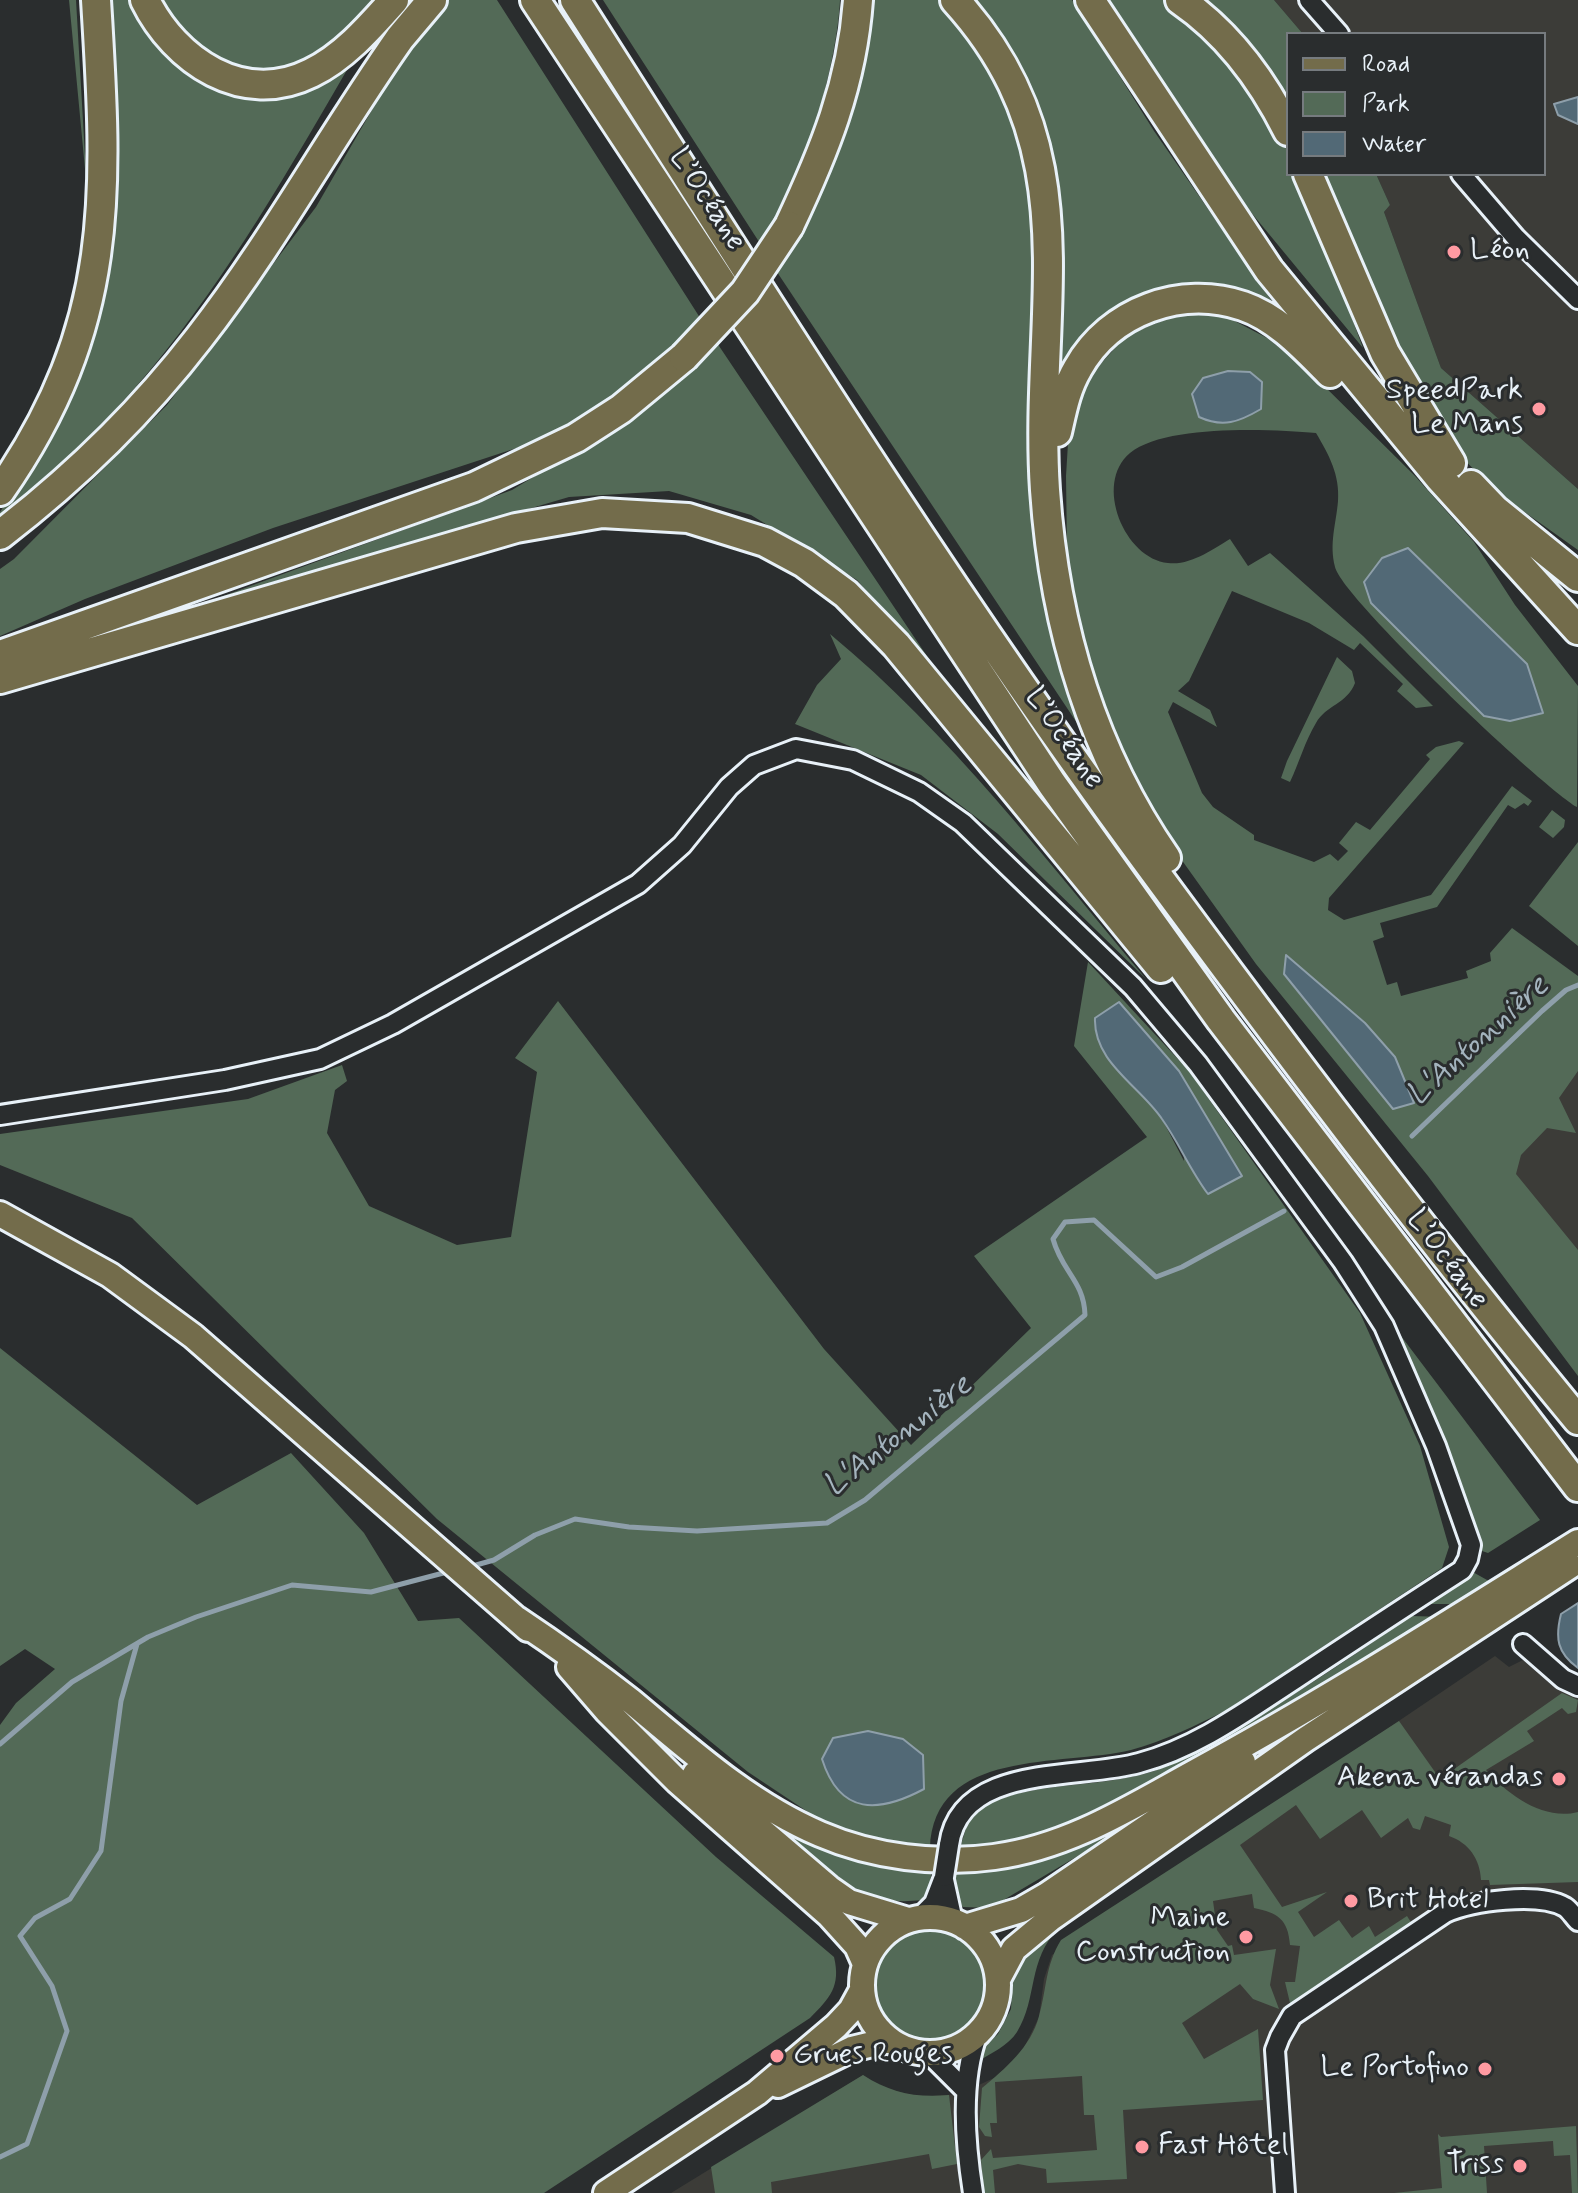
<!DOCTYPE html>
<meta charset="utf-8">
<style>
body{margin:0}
#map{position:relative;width:1578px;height:2193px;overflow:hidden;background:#2a2d2e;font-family:Mynerve,sans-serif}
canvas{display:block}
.legend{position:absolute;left:1286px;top:32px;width:260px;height:144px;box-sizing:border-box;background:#2a2d2e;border:2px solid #767b7f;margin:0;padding:10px 14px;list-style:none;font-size:24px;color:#e8f1f8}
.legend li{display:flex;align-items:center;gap:16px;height:40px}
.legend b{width:40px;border:2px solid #767b7f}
</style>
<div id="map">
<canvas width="1578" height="2193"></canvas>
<ul class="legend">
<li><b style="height:10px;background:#736c4b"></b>Road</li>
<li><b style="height:22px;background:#536a57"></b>Park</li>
<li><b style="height:22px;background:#526976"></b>Water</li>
</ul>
</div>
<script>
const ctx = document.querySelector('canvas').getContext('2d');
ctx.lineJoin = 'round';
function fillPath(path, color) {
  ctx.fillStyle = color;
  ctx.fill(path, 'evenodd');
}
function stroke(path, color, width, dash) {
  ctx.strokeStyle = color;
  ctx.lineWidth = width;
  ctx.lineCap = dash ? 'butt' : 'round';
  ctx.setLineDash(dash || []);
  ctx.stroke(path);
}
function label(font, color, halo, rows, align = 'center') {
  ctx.font = font + ' Mynerve,sans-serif';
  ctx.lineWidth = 6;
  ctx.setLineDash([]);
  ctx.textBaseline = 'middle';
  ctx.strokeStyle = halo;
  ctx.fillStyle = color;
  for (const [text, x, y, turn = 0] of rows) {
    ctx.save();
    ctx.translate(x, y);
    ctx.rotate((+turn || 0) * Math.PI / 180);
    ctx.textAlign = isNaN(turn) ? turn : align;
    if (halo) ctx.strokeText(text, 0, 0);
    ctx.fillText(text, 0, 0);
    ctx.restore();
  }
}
fillPath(new Path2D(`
 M1274,0H1578V489L1441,368L1384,212L1390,205L1376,174H1544V34H1303Z
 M1575,1046L1578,1050V1376L1429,1176Z
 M1495,1656L1509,1667L1527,1658L1578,1694V2193H671L863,2075L883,2088L921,2097L959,2094L994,2078L1022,2052L1039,2017L1044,1979L1052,1955Z`), '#3c3c38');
fillPath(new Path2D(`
 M69,0H76L87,190Z
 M106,0H134C160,62 232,121 303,92C320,85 336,72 351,63C290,168 229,275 151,369C106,424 52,472 0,521V512L30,466L97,313Z
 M157,0H381C325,57 249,110 181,36C172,26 165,12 157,0Z
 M445,0H497L704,324L617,396L547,438L273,528L85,599L0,636V569L14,559L167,405L316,207L395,70Z
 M603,0H840C837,68 800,191 763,248Z
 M867,0H945L967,25L1029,145L1059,634L1083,732L773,266Z
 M967,0H1072L1154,131L1278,310L1136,303L1055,403L1057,205Z
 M1105,0H1167L1204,24L1272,111L1288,150V174H1298L1363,348L1245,205Z
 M1196,0H1274L1303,34H1288V108Z
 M1322,174H1376L1390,205L1384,212L1441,368L1578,489V550L1495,491L1450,445L1417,395Z
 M1182,313L1229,318L1267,338L1307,369L1415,476L1474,542L1515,605L1578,686L1577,807C1542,787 1342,598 1335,567C1329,543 1336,525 1338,501C1340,475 1329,455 1316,433C1272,429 1165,424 1130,453C1093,484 1125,559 1168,563C1190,566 1213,549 1230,539L1248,566L1270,553L1363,636L1433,706L1416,708L1397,691L1403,684L1360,643L1354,650L1309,623L1232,591L1189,681L1178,691L1210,710L1217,727L1173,702L1168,712L1202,793L1213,807L1254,835V840L1314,862L1330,854L1338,861L1348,851L1339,843L1356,822L1370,830L1430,759L1426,755L1436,747L1459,741L1464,743L1329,898L1328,910L1344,920L1431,895L1512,786L1532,801L1528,806L1524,803L1515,809L1508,805L1437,907L1380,923L1384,937L1373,941L1387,985L1397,982L1401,996L1468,978L1466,971L1491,961L1490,953L1512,928L1578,976V1071L1559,1098L1576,1133L1547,1128L1521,1155L1516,1174L1578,1250V1376L1428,1176L1256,964L1166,838L1108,729L1076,621L1067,549L1066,476L1069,427L1084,382L1127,335ZM1382,558L1458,691L1425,654L1371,603L1364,582ZM1286,956L1365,1023L1392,1108L1284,975Z
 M715,340L941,677L857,580L751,515L669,491L569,497L185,610L512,490L588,444Z
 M830,634C950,733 1046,860 1146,979L998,834L921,775L795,724L817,685L841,659Z
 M1337,657L1352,671L1355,683C1347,704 1326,705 1316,723C1305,741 1299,763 1290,782L1281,778L1287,761Z
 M1552,810L1565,820L1564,827L1553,838L1539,827Z
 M1578,842V946L1529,906Z
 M1088,962L1189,1071L1360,1313L1420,1446L1449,1547L1442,1568L1227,1710C1196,1725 1165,1741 1131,1750C1062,1767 933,1747 930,1849L882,1845L817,1818L748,1772L437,1519L132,1218L0,1165V1134L248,1099L342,1065L347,1081L335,1090L327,1133L369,1206L457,1245L511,1237L537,1072L515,1058L558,1001L824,1349L911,1445L1031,1328L974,1256L1147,1137L1074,1046ZM1119,1003L1179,1071L1184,1161L1162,1119Z
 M1395,1328L1540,1520L1488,1553L1482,1551L1444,1444Z
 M0,1348L197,1505L291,1453L364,1533L418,1621L459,1618L716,1857L834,1957C841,1986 830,1998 810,2018L544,2193H0V1725L16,1703L55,1669L25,1649L0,1666Z
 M1471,1571L1496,1585L1467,1604H1425Z
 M1411,1616L1446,1617C1381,1655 1316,1693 1250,1730C1159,1783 1067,1842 960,1848L971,1812C1031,1778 1091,1791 1154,1771C1191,1759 1225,1737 1257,1717C1310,1685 1360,1651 1411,1616Z
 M1562,1693L1578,1700L1576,1712L1568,1714L1562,1708L1527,1731L1534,1741L1486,1770C1508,1795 1544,1821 1578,1812V1882L1490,1885L1489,1880H1481C1480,1859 1469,1843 1449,1836L1451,1825L1425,1816L1420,1830L1413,1828L1408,1818L1381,1838L1362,1810L1320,1839L1296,1805L1240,1845L1282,1907L1327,1892L1298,1912L1314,1937L1339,1920L1352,1938L1369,1926L1375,1937L1407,1916L1414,1927L1298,2005L1290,2003L1285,1982H1295L1300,1946L1290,1945C1288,1919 1278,1913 1254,1908L1252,1894L1213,1901L1217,1930L1228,1946L1232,1945L1234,1955L1276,1949L1270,1985L1279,2009L1253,1999L1240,1984L1182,2023L1204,2059L1258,2029L1263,2100L1123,2110L1127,2179L1047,2183L1046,2169L1018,2164L993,2170L995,2193H984L981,2160L991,2149L993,2158L1097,2150L1094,2115H1084L1082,2076L995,2082L997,2123H990L992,2137L985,2136L979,2127L982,2088C1005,2069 1031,2047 1039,2016C1047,1988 1045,1966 1061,1940L1399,1721L1440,1779Z
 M784,1832L814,1845L932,1870L928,1893L922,1900C857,1908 828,1873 784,1832Z
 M1097,1834L1106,1835L1103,1841L990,1908L963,1907L956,1901V1871Z
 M873 1984a57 57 0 1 1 114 0a57 57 0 1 1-114 0Z
 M1059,1928C1027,1960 1038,1998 1017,2032C1008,2046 991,2053 977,2062V2054L998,2034L1011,2009L1013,1970L1037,1939Z
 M863,2075C891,2093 916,2098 949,2095L957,2164L932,2169L929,2154L771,2182L772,2193H715L711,2167Z
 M1576,2126L1578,2193H1572L1570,2155L1554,2156L1553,2141L1484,2146L1487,2193H1394L1442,2188L1438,2134L1441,2137Z`), '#536a57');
const water = new Path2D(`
 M1578,97V124L1558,115L1554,104Z
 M1228,371L1250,372L1262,382L1261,409C1239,422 1223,428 1199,417L1192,394L1203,378Z
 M1408,548L1527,664L1543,713L1510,721L1484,716L1371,603L1364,582L1382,558Z
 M1286,955L1365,1023L1395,1057L1414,1103L1393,1109L1284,974Z
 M1119,1002L1179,1071L1242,1176L1208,1194C1190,1170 1179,1143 1162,1119C1140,1086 1093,1062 1095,1018Z
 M1578,1603V1668C1557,1653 1555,1638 1561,1614Z
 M868,1731L903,1739L923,1755L924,1789C879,1813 840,1816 822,1759L833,1738Z`);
fillPath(water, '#526976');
stroke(water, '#8e9faa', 2);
stroke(new Path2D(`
 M1412,1136L1542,1011L1566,990L1578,985
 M469,1567L494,1560L535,1535L575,1519L629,1527L697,1531L827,1523L865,1500L1085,1315C1084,1281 1062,1272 1053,1239L1065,1222L1094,1220L1156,1277L1182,1267L1284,1211
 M0,1744L72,1682L148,1637L196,1617L292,1585L371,1592L451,1571
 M0,2157L27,2144L67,2031L52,1986L20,1936L35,1918L70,1899L101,1851L121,1701L137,1644`), '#8e9faa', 5);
const minor = new Path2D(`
 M1309,0L1339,34
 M1461,174L1516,238L1578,299
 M0,1115L225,1080L320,1059L393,1024L638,884L682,845L729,787L754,765L796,749L853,760L919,792L963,823L1133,987L1198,1064L1343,1262L1384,1326L1436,1446L1471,1545L1468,1559L1462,1570C1406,1606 1350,1643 1294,1680C1245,1712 1196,1748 1139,1763C1079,1780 960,1763 949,1845
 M1523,1644L1563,1679L1578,1686
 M944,1880L953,1921
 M919,1918L934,1903L944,1877
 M928,2053L966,2091
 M973,2193C965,2142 960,2082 978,2033
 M1285,2193L1275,2050L1280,2037L1292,2016L1445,1913C1472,1901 1538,1892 1565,1907C1570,1910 1574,1917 1578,1921`);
const major = new Path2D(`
 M0,1214L110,1275L193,1336L528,1629
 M517,1619C556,1645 594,1672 631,1701C691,1751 748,1803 820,1834C873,1857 938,1865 994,1857C1069,1847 1131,1807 1195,1772C1326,1701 1451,1621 1578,1542
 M569,1667L607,1711L677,1781L829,1915L857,1946L865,1964
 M695,1774L829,1888L849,1902L908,1920
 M862 1985a68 68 0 1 1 136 0a68 68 0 1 1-136 0Z
 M965,1927L1021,1910L1047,1895L1243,1762
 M998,1979L1014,1949L1050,1919L1306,1739L1570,1566
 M778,2085L852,2049L889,2040
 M606,2193L757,2093L836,2026L851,2010L862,1990`);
const highway = new Path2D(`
 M145,0C175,61 243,107 311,73C344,57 370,27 394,0
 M535,0L1052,784L1221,1020L1578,1487
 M575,0C758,287 939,578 1140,852C1282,1045 1426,1236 1578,1420
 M955,0C1093,152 1033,309 1045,490C1054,622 1090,748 1166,858
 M1090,0L1269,270L1440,478L1578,630
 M1180,0C1228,33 1262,79 1288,131
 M1308,174L1385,353L1451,463
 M789,226C824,152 852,84 858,0
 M1057,432C1062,410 1066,388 1078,368C1110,311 1181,285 1243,306C1278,318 1305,348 1330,373
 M1471,485L1495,510L1578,577
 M0,491C116,325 108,192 96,0
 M0,535C74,478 142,412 199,338C273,243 331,136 400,38L432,0
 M0,655L474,487L576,438L621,409L684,357
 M0,679L516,528L602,513L688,518L765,542L804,563L846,594L896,645L1161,968`);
stroke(minor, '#e8f1f8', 24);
stroke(major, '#e8f1f8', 30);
stroke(highway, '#e8f1f8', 34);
stroke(minor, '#2a2d2e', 18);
stroke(major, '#736c4b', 24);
stroke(highway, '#736c4b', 28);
const minorBridge = new Path2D(`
 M944,1877L949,1845`);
const highwayBridge = new Path2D(`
 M684,357L745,292L789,226`);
stroke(minorBridge, '#e8f1f8', 24, []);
stroke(highwayBridge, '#e8f1f8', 34, []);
stroke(minorBridge, '#2a2d2e', 18);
stroke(highwayBridge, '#736c4b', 28);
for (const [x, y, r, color] of [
 [1454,252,8,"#ff9aa2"],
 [1539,409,8,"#ff9aa2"],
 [1559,1779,8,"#ff9aa2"],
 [1351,1901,8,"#ff9aa2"],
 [1246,1937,8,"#ff9aa2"],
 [777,2056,8,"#ff9aa2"],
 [1485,2069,8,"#ff9aa2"],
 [1142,2147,8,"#ff9aa2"],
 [1520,2166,8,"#ff9aa2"]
]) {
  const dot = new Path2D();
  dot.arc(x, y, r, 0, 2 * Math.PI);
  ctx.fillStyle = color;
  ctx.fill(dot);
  stroke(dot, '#2a2d2e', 3);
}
label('30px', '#e8f1f8', '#2a2d2e', [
 ["L’Océane",706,200,57],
 ["L’Océane",1063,739,55],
 ["L’Océane",1446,1260,53]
]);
label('30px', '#e8f1f8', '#2a2d2e', [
 ["Léon",1470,252,"left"],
 ["SpeedPark",1523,392],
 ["Le Mans",1523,426],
 ["Akena vérandas",1543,1779],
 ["Brit Hotel",1367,1901,"left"],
 ["Maine",1230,1920],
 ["Construction",1230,1954],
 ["Grues Rouges",793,2056,"left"],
 ["Le Portofino",1469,2069],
 ["Fast Hôtel",1158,2147,"left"],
 ["Triss",1504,2166]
], 'right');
label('italic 32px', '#a4b4be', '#2a2d2e', [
 ["L'Antonnière",1479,1042,-42],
 ["L'Antonnière",899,1437,-38]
]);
</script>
